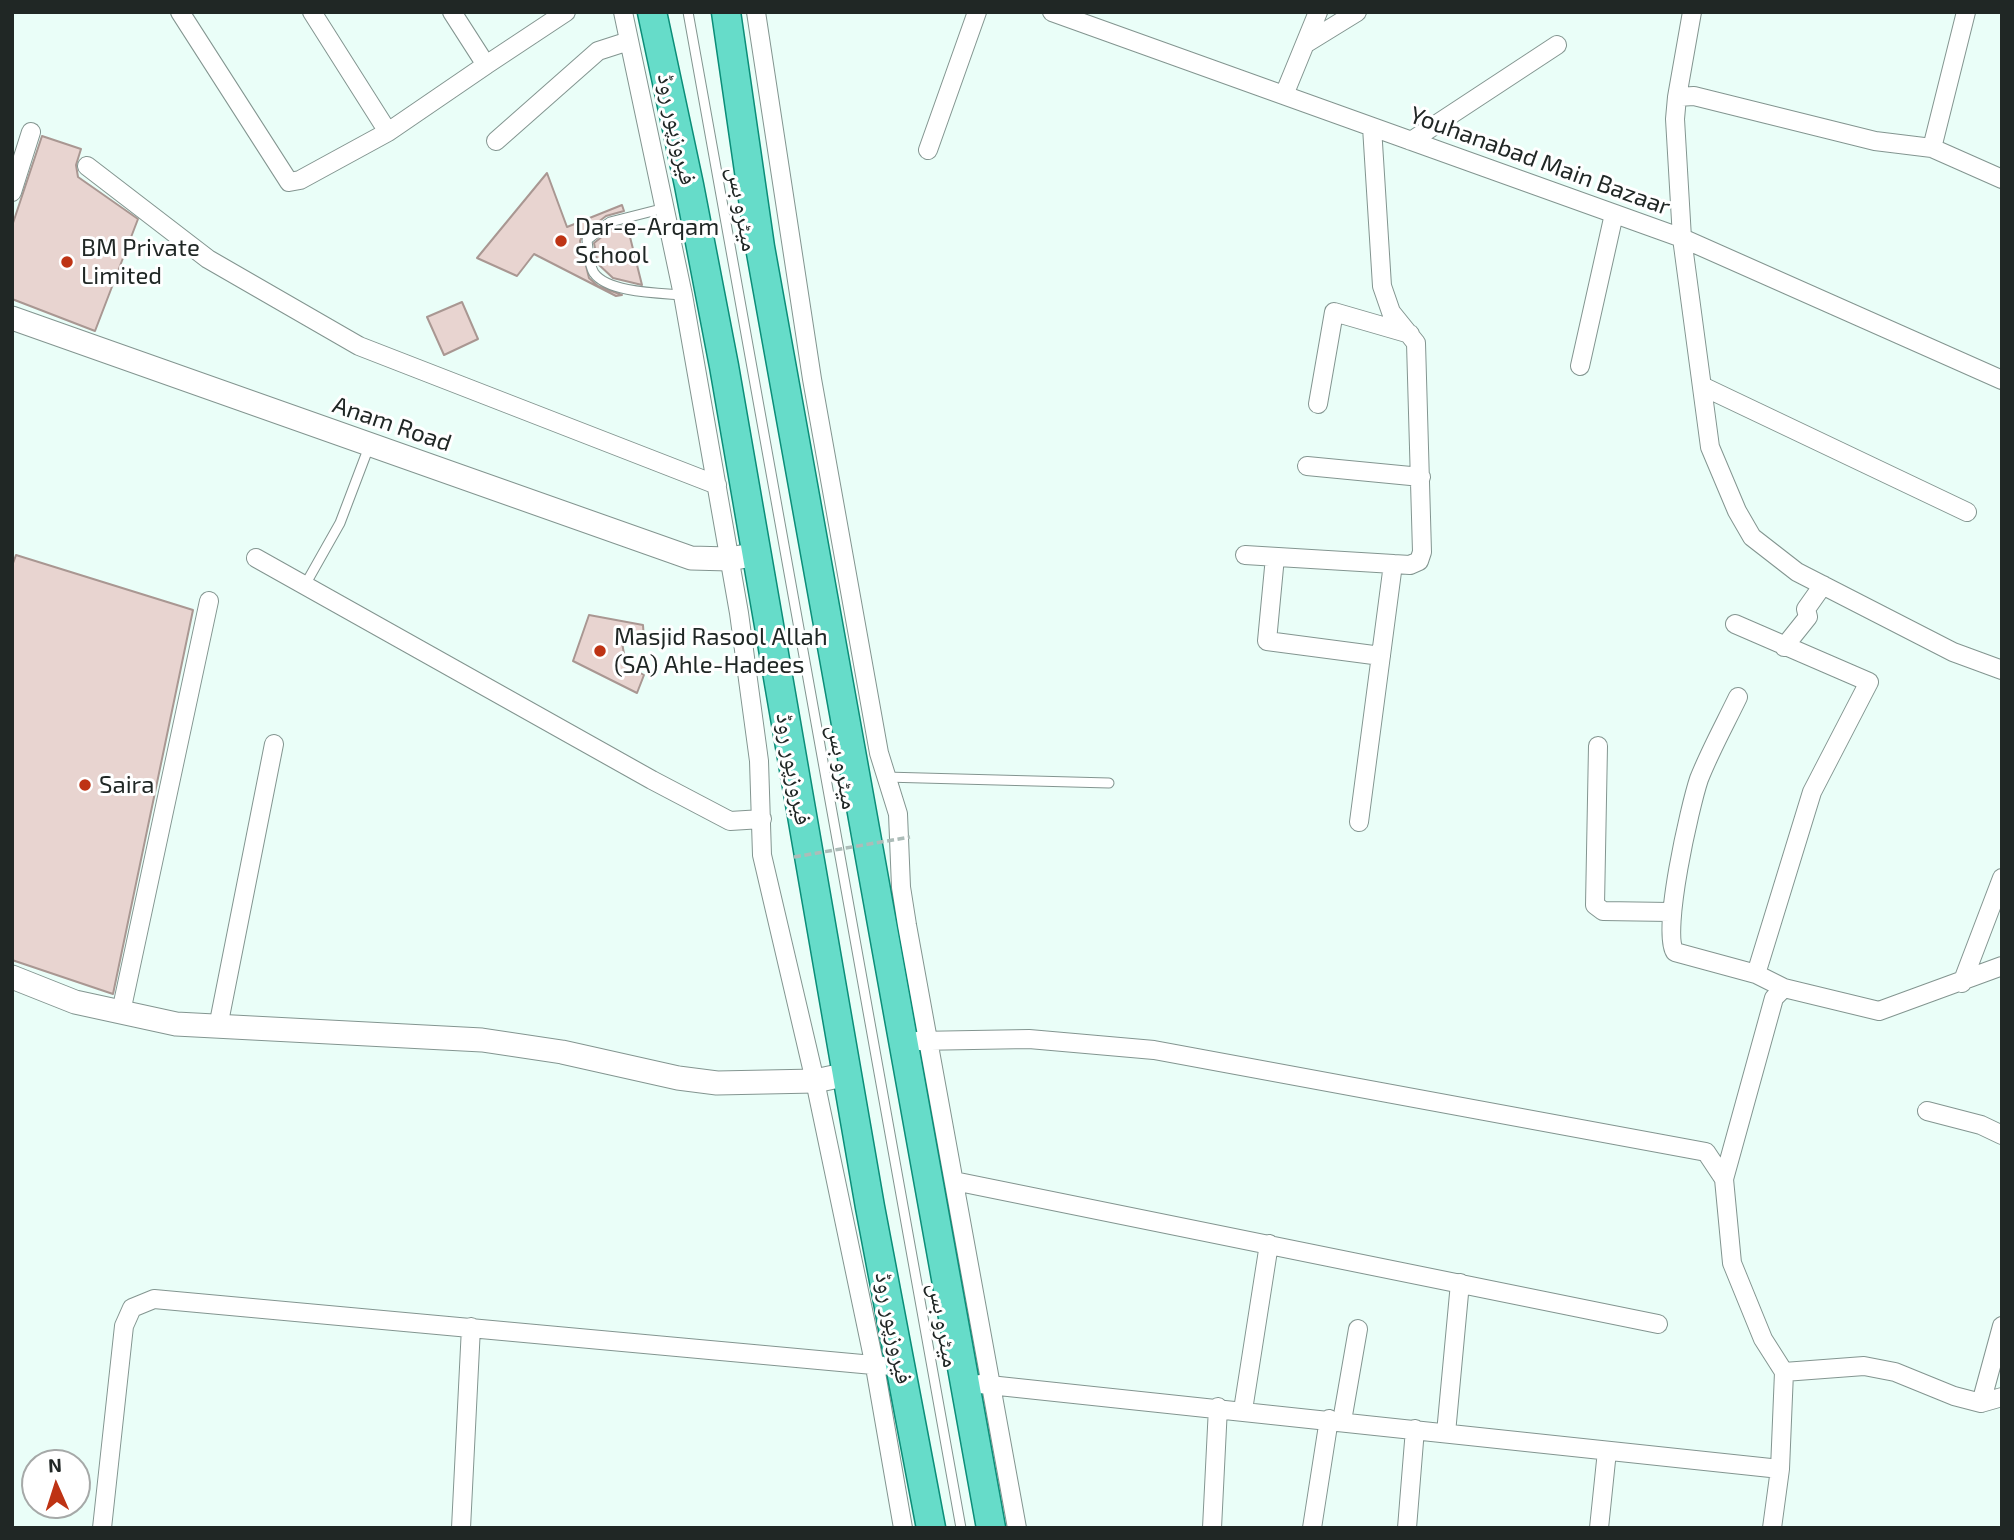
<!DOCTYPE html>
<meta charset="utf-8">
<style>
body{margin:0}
#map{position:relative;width:2014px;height:1540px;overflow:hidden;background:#eafef8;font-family:"Exo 2",sans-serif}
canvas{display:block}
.frame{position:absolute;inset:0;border:14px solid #202725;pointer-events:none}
.north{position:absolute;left:21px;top:1449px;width:70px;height:70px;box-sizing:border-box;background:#fff;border:2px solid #a6a9a8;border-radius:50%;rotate:357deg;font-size:19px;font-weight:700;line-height:28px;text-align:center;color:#202725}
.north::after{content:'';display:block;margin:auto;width:24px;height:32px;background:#be3314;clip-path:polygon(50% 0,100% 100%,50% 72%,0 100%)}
</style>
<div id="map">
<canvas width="2014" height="1540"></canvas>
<div class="frame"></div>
<div class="north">N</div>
</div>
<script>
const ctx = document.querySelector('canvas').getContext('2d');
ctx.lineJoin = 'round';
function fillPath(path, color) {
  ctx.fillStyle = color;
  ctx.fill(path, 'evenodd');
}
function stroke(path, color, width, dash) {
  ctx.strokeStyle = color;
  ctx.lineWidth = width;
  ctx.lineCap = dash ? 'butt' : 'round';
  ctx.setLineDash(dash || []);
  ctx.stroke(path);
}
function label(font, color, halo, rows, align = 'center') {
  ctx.font = font + ' "Exo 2","Noto Naskh Arabic",sans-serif';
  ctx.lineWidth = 6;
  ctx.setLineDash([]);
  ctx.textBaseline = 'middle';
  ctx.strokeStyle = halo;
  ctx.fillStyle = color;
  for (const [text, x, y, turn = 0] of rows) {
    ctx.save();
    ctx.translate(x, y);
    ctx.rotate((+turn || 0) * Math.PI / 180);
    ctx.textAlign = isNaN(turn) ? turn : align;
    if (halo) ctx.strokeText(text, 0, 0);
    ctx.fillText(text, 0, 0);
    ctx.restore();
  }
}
const building = new Path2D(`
 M42,136L81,149L76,165L78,177L138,219L95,331L12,299V226Z
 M547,173L567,227L622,205L624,211L606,216L583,234L580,241L589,278L598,286L622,295L616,296L534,254L517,276L477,258Z
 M627,225L642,285L613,278L598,264L594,243L613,228Z
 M462,302L478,339L444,355L427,317Z
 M16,555L193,610L113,994L12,960V566Z
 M589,615L643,625L644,640L621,637L626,665L644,675L637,693L573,661Z`);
fillPath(building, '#e8d4d0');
stroke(building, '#a99792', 2);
const service = new Path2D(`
 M688,12L961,1528
 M665,208L610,222L587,240C588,249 589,265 594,273C608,293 660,293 683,295
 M305,585L340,523L370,444
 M885,777L1109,783`);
const minor = new Path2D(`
 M180,12L289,182L300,180L388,132
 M312,12L388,132L486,65
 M452,12L486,65L566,12
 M623,12L683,295L739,613L759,761L762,855L815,1081L875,1367L903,1528
 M756,12L812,379L879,753L898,814L901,887L907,925L1017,1528
 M1052,12L1682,238L2002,380
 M1305,44L1357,12
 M1284,95L1318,12
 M1677,97L1692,12
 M496,141L598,51L629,41
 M1411,141L1557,45
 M1932,148L1966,12
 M928,150L977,12
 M87,166L208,259L359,346L717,485
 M2002,179L1932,148L1875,141L1694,96L1677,97L1675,119L1682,238L1710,447L1737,511L1752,537L1797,572L1953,652L2002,670
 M12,192L31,132
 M1580,366L1614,214
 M1702,386L1967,512
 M1318,404L1334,312L1410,334
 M1307,466L1421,477
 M1245,555L1410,565L1419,561L1422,552L1416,343L1391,312L1382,286L1372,127
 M1275,557L1267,641L1381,656
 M256,558L652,780L730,821L762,819
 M1735,624L1869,682L1812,792L1756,974
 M1784,647L1808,617L1806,609L1823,585
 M1738,697C1725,724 1710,751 1699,779C1690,806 1661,933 1675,952L1756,974L1784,988
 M1598,746L1595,905L1603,911L1670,912
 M1359,822L1393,564
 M1962,983L2002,878
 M121,1012L209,601
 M218,1027L274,744
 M917,1041L1029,1039L1154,1050L1706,1152L1724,1179L1732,1263L1763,1339L1784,1372L1780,1469L1772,1528
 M1927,1111L1981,1125L2002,1135
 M1724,1179L1774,998L1784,988L1879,1011L2002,966
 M954,1181L1658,1324
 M1784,1372L1864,1366L1895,1372L1954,1396L1981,1403L2002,1397
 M980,1384L1780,1469
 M1981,1403L2002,1326
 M1243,1410L1269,1244
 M1342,1421L1358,1329
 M1446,1433L1460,1283
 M102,1528L124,1326L132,1308L154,1299L884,1366
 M461,1528L471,1327
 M1212,1528L1218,1407
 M1312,1528L1329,1419
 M1407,1528L1415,1429
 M1599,1528L1607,1451`);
const tertiary = new Path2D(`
 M12,318L691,558L729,559L758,554
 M12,977L75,1002L176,1024L482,1040L562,1052L678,1078L717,1083L815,1081L848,1074`);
const primary = new Path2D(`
 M652,12L689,185L724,366L870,1207L931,1528
 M726,12L760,247L991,1528`);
stroke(service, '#839590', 11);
stroke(minor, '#839590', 20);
stroke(tertiary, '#839590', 25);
stroke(primary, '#0b8d78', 31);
stroke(service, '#fff', 9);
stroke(minor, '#fff', 18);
stroke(tertiary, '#fff', 23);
stroke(primary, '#66dcc9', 28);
stroke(new Path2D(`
 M794,857L910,837`), '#acbcb8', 3.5, [7, 3.5]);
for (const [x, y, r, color] of [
 [561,241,7,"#be3314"],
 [67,262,7,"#be3314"],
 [600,651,7,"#be3314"],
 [85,785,7,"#be3314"]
]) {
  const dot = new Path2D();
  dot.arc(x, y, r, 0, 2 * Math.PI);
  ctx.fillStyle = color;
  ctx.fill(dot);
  stroke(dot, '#fff', 2.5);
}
label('24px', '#202725', '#fff', [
 ["فیروزپور روڈ",677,129,78],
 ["Youhanabad Main Bazaar",1540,161,20],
 ["میٹرو بس",743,209,80],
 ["Anam Road",392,424,19],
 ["میٹرو بس",843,767,80],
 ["فیروزپور روڈ",794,769,80],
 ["میٹرو بس",944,1325,80],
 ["فیروزپور روڈ",894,1328,79]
]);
label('24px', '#202725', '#fff', [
 ["Dar-e-Arqam",575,227],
 ["School",575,255],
 ["BM Private",81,248],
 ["Limited",81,276],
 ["Masjid Rasool Allah",614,637],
 ["(SA) Ahle-Hadees",614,665],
 ["Saira",99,785]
], 'left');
</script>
